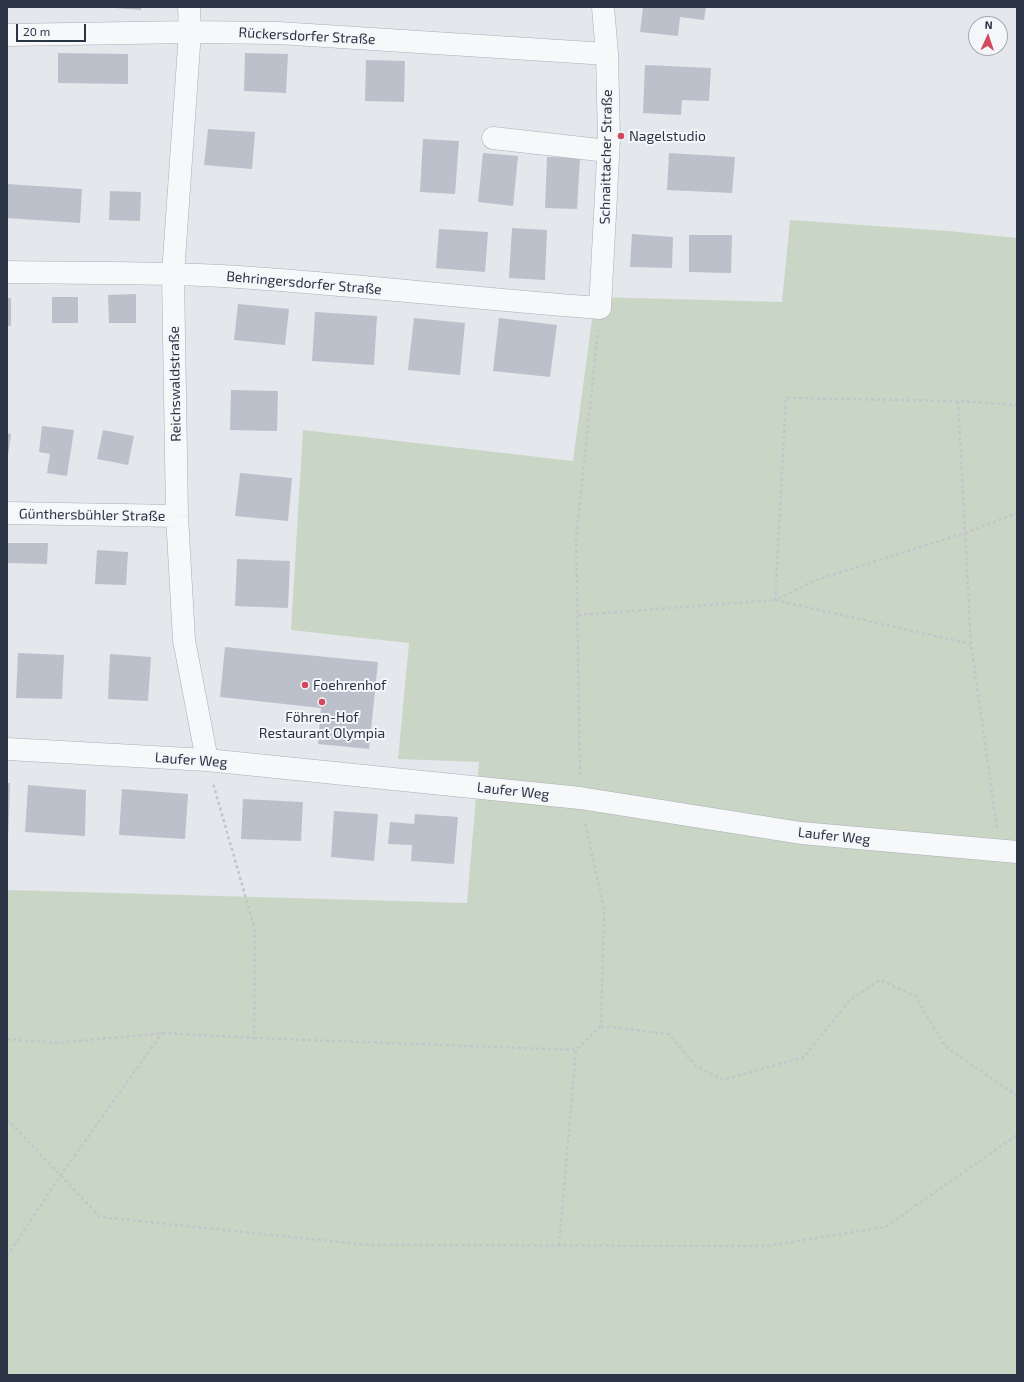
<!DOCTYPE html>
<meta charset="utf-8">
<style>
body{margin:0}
#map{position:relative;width:1024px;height:1382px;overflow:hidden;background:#e4e7ec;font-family:"Exo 2",sans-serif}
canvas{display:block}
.frame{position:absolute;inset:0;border:8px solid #2b3445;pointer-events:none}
.north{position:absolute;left:968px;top:16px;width:40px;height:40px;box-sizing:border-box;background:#f4f6f9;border:1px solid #a4a8b1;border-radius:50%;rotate:3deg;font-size:11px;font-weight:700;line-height:16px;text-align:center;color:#2b3445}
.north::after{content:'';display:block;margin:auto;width:14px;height:18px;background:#d1495b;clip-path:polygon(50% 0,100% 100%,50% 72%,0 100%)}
.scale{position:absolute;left:16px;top:24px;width:70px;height:18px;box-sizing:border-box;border:2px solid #2b3445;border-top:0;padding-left:5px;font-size:12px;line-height:14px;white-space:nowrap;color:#2b3445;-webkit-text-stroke:3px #f4f6f9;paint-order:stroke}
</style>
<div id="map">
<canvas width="1024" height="1382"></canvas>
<div class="frame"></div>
<div class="north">N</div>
<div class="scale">20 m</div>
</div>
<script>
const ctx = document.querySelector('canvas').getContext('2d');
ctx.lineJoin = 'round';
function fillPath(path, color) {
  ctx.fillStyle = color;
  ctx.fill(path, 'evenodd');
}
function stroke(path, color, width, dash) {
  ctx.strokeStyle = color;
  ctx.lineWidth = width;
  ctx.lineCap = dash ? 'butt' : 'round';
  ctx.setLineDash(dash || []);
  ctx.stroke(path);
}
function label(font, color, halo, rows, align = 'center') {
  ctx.font = font + ' "Exo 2",sans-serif';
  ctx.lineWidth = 4;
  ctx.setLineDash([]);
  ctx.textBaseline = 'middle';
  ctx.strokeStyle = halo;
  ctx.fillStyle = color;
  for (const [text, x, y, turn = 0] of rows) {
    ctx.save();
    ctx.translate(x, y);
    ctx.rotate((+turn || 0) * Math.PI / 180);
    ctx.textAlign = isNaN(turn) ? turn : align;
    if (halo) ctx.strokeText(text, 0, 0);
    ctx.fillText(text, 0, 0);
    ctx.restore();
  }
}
fillPath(new Path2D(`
 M790,220L949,231L1017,238V1375H7V890L467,903L479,762L398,759L409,643L291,630L303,430L573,461L595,297L782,302Z`), '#c9d6c5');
fillPath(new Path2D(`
 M115,7H141V10L115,8Z
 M643,7H706L704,20L680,17L678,36L640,32Z
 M58,53L128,54V84L58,83Z
 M245,53L288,54L286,93L244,91Z
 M366,60L405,61L404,102L365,101Z
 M645,65L711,68L709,101L682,100L681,115L643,113Z
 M208,129L255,132L252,169L204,165Z
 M423,139L459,141L455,194L420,192Z
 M483,153L518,156L513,206L478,202Z
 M669,153L735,157L732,193L667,190Z
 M547,157L580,158L577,209L545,208Z
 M7,184L82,189L80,223L7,218Z
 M110,191L141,192L140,221L109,220Z
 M512,228L547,230L545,280L509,278Z
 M439,229L488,232L485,272L436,268Z
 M632,234L673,237L672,268L630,267Z
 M689,235H732L731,273L689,272Z
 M136,294V323H109L108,295Z
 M52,297H78V323H52Z
 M7,298H11V326H7Z
 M238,304L289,309L285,345L234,340Z
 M315,312L377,316L374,365L312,361Z
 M414,318L465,323L460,375L408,370Z
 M499,318L557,325L550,377L493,371Z
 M231,390L278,391L277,431L230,430Z
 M42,426L74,430L67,476L47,473L50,454L39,452Z
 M103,430L134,436L128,465L97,459Z
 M7,433L11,434L8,456H7Z
 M240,473L292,478L288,521L235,516Z
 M7,543H48L47,564L7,563Z
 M97,550L128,552L126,585L95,584Z
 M237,559L290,561L288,608L235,606Z
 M225,647L378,662L369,749L318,744L321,708L220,697Z
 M18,653L64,655L62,699L16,698Z
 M110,654L151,657L148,701L108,699Z
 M7,783H10L8,840H7Z
 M28,785L86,790L85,836L25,832Z
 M122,789L188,794L185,839L119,835Z
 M243,799L303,802L301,841L241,839Z
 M334,811L378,814L374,861L331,857Z
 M415,814L458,817L454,864L411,861L412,845L388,844L390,822L414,824Z`), '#bbc0ca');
const minor = new Path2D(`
 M189,7L190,32L173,274L177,516L184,640L207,760
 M7,35L190,32L278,33L607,54
 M493,138L608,151
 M7,272C93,273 180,272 266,279C378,287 489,300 600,308L609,139L607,54L603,7
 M7,513L177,516
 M7,749L207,760L580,798L801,833L1017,852`);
stroke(minor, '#a9aeb7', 23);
stroke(new Path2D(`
 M958,401L786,398L775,600L816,580L965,533L1017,513
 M578,615L775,600L971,644
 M580,775L576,538L598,331
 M997,828L971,644L958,401L1017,405
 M601,1026L669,1034L696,1066L723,1080L804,1057L849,1001L880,980L915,996L945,1046L1017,1096
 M254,1038L576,1050L601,1026L604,909L585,822
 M7,1039L57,1043L163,1033L254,1038L255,930L213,783
 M7,1119L100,1217L369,1245L766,1246L885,1227L1017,1135
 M559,1245L576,1050
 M7,1256L61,1175L162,1033`), '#c2c5cb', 2.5, [3, 3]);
stroke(minor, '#f7f8fa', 22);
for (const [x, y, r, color] of [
 [621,136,4,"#d1495b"],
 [305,685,4,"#d1495b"],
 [322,702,4,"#d1495b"]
]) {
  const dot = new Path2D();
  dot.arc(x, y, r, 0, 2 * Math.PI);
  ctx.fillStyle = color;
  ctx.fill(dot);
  stroke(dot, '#f4f6f9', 1.5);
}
label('14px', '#2b3445', '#f4f6f9', [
 ["Rückersdorfer Straße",307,36,3],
 ["Schnaittacher Straße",606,157,-89],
 ["Behringersdorfer Straße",304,283,5],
 ["Reichswaldstraße",175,384,-91],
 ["Günthersbühler Straße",92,515,1],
 ["Laufer Weg",191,760,4],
 ["Laufer Weg",513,791,6],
 ["Laufer Weg",834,836,6]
]);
label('14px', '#2b3445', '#f4f6f9', [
 ["Nagelstudio",629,136],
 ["Foehrenhof",313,685],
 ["Föhren-Hof",322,717,"center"],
 ["Restaurant Olympia",322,733,"center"]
], 'left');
</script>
